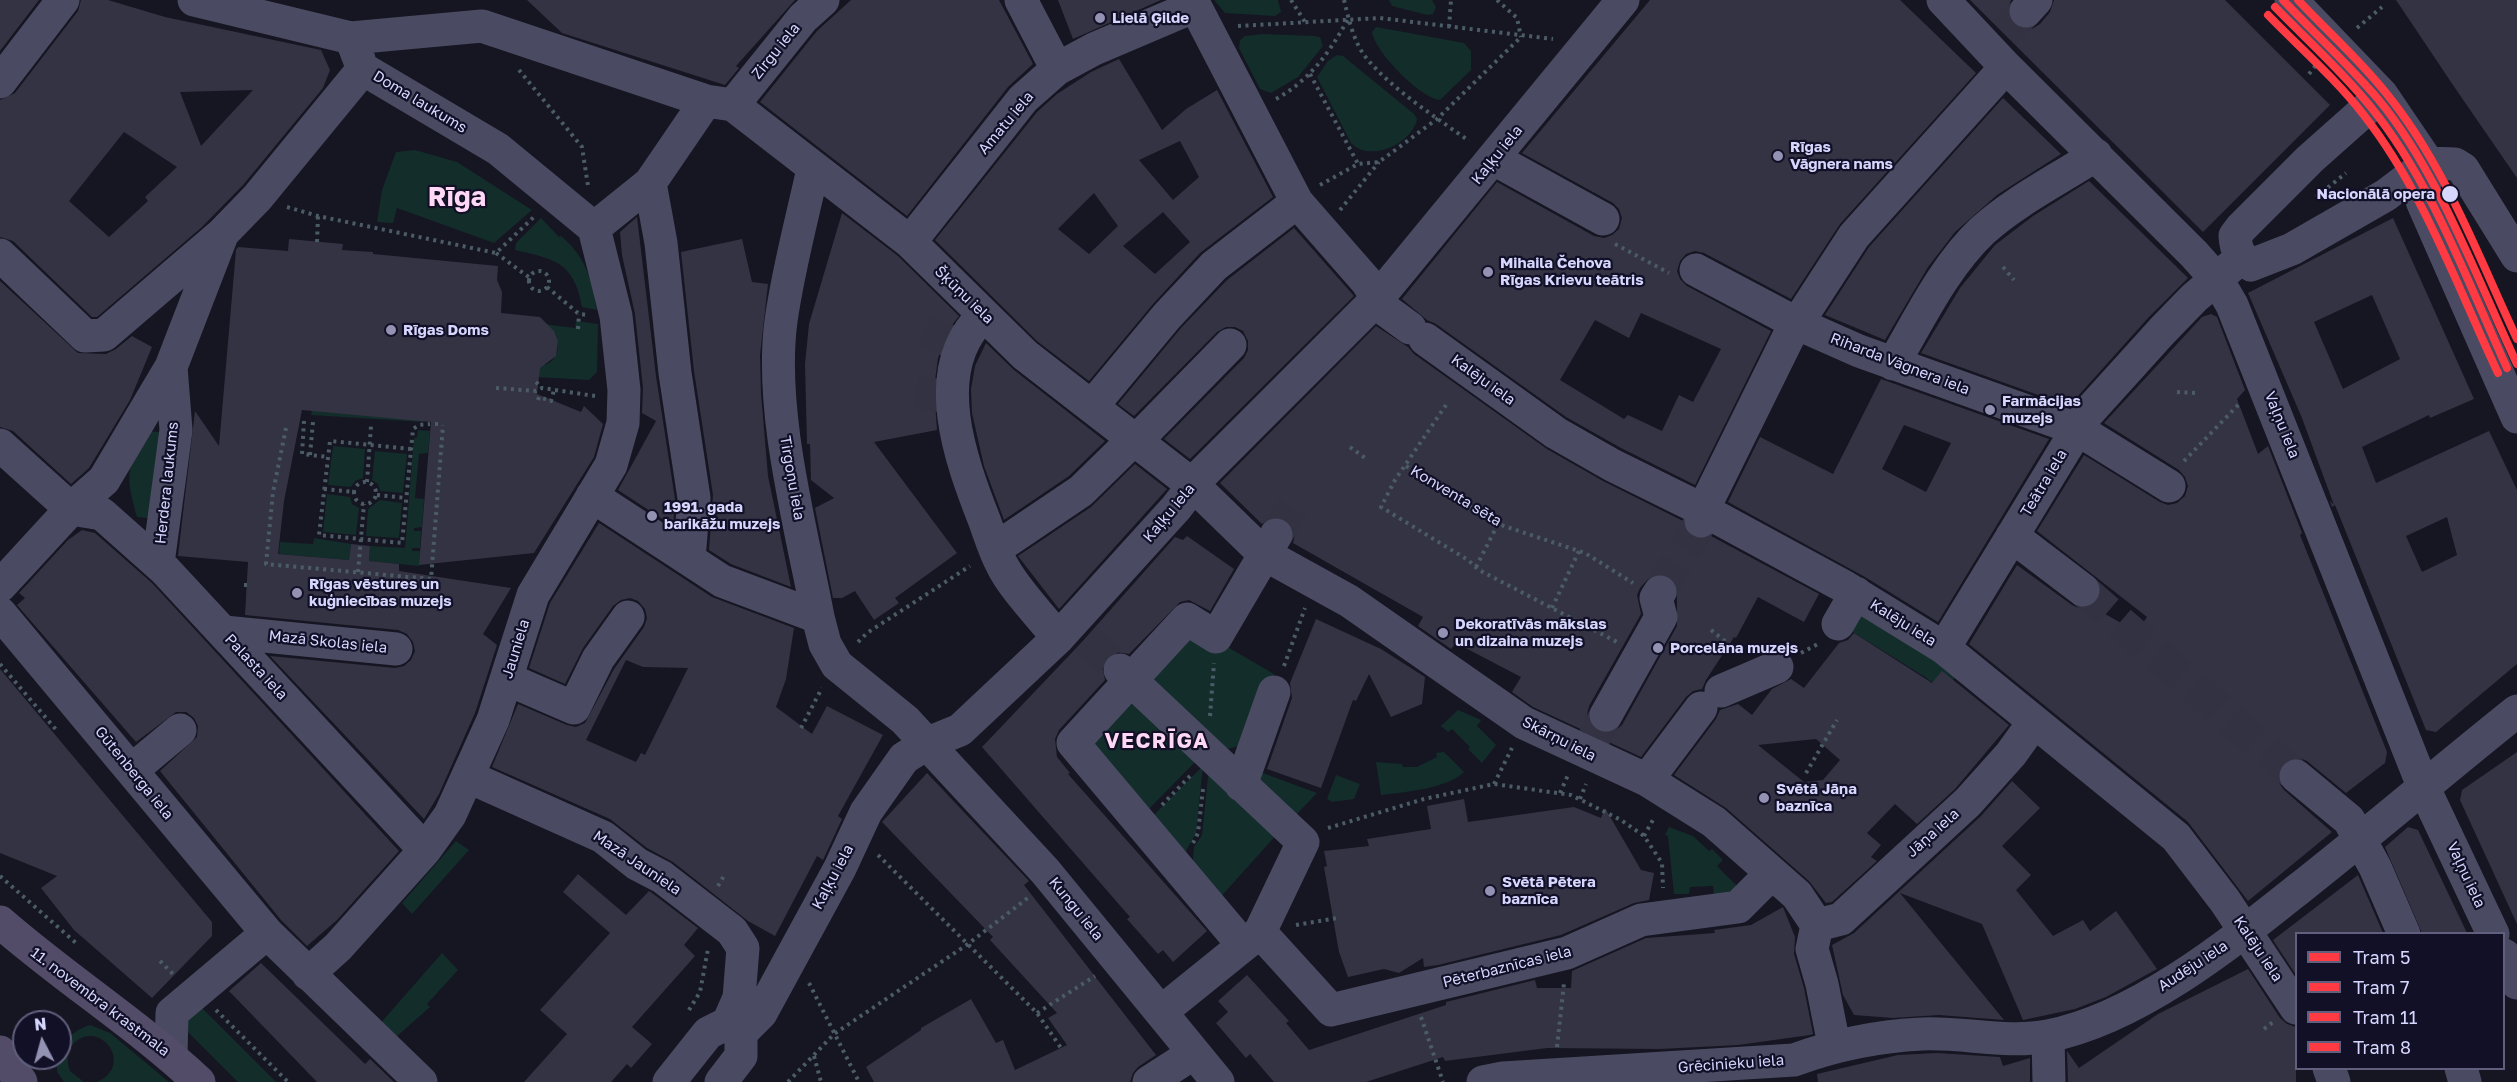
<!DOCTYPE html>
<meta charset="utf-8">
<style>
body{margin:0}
#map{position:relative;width:2517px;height:1082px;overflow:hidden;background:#161522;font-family:"Golos Text",sans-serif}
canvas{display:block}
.legend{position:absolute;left:2295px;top:932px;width:210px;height:138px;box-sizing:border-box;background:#111027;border:2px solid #605f7d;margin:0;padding:8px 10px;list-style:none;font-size:18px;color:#d6d6ff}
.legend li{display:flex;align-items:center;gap:12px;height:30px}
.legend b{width:30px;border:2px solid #605f7d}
.north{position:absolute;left:12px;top:1010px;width:60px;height:60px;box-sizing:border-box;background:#111027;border:2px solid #605f7d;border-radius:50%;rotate:354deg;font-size:16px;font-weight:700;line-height:24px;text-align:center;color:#d6d6ff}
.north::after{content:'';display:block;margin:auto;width:21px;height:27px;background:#9392b2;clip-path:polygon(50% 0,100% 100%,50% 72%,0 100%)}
</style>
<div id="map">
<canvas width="2517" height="1082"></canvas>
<ul class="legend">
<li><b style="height:8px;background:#ff3a42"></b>Tram 5</li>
<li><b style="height:8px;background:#ff3a42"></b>Tram 7</li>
<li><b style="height:8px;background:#ff3a42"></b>Tram 11</li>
<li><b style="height:8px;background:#ff3a42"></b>Tram 8</li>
</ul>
<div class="north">N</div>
</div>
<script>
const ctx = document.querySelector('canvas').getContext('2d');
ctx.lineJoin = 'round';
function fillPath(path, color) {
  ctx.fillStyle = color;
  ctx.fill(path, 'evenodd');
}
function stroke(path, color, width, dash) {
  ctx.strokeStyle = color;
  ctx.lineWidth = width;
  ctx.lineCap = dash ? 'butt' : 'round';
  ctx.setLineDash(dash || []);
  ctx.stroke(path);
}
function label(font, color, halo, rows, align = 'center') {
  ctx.font = font + ' "Golos Text",sans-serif';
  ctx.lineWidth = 4.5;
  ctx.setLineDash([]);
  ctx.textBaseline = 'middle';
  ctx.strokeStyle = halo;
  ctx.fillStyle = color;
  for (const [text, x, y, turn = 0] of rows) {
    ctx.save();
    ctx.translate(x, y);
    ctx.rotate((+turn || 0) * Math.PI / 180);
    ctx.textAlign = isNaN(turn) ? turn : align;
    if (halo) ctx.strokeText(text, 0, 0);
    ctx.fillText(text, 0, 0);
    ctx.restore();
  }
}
fillPath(new Path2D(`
 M1214,0H1278L1281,12L1275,16L1225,13Z
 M1389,0H1432L1436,7L1433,14L1427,15L1392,6Z
 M1376,27L1464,43L1471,51V70L1440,100C1420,98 1375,52 1372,32Z
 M1263,34L1314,36L1320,37L1323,46L1298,77L1271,93L1260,89L1239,48L1240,40L1245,36Z
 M1337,55L1343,56L1414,114L1417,119C1412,144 1370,163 1351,143L1317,77L1328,61Z
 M415,150L457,162L532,210L494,243L397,208L393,223L377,222L382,190L396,152Z
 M541,218L559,237L561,236C587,258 590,277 597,310L582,307C574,262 555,259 515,250L516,243Z
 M576,321L598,324L597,372L589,380L536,377L540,366C556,364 561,349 556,335L543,324L575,328Z
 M312,410L423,420V422L311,415Z
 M418,430L430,431L428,453L419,454L415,498L424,499L422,527L414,528V531H421L420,548H412V551H420L419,566L369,561L370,546L405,548L414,438L417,437Z
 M148,431L169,433L157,519L137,517C125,474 126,469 148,431Z
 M333,446L365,449L363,478L355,481L351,487L328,485Z
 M375,451L407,454L403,493L380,491L378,484L372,480Z
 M327,494L350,497L352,504L359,508L356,535L323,532Z
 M380,500L402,503L399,538L366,536L368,509Z
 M314,538L351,544L349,560L279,554L280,542L313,544Z
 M1862,606L1959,673L1943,691L1925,677L1848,629Z
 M1188,624L1274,674L1248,744L1214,752L1136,680Z
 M1131,687L1200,757L1142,816L1081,742Z
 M1458,710L1481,720L1477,726L1496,745L1482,763L1468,749L1470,747L1452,729L1448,732L1441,726Z
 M1444,752L1464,772C1448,788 1407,792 1381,795L1376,762L1402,764L1403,767H1417L1437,757L1436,753Z
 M1203,766L1196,833L1181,860L1148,821Z
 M1209,767L1279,832L1217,901L1192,874L1194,847L1202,835Z
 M1260,772L1317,793L1294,817L1259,786Z
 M1336,775L1360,784L1354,799L1332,802L1327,799Z
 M1669,827L1693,836L1709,851L1712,849L1723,860L1717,866L1737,886L1732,893L1714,894L1713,886L1690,887L1689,894H1674L1668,836L1665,835Z
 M456,841L469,850L412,914L402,903Z
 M442,953L458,970L427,1004L430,1007L395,1038L378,1026Z
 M196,1002L276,1082H238L189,1033L185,1026Z
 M90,1025L110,1033L169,1082H97C136,1065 99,1017 73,1044C66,1052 67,1062 70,1071L84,1082H64L57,1072C57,1050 65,1033 90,1025Z`), '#132d2b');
fillPath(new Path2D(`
 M0,0H39L0,51Z
 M81,0H108L165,17L321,50L330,70L323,88L243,185L202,227L97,317H92L13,241L0,237V100L15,93L78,11ZM253,90L201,146L180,92ZM124,132L177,167L145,197L148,201L109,237L69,201Z
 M527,0H795L736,66L739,68L725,85L562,33Z
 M851,0H999L1033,64L1008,87L907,216L760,102L817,31Z
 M1058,0H1161L1073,39Z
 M1650,0H1900L1976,73L1840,224L1791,299L1704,253L1695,251L1686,254L1680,261L1677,271L1680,279L1687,286L1771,331L1695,485L1621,448L1566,417L1436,324L1427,320L1402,299L1497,182L1594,236L1604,238L1612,235L1619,229L1622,218L1619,209L1613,203L1522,153ZM1641,313L1721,349L1693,402L1679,395L1662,431L1628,415L1624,419L1560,380L1595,320L1629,338Z
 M1970,0H2011L2008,8V17L2014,25L2023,29H2032L2040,24L2050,12L2054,0H2225L2330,105L2203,232Z
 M2396,0H2517V178L2455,88Z
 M1119,59L1162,130L1186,109L1217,90L1273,197L1200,253L1153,304L1089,381L1037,341L935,240L1037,112L1057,94L1091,72ZM1180,141L1199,177L1173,200L1139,160ZM1094,193L1118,226L1089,254L1058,229ZM1163,212L1190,242L1155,274L1123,246Z
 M2003,98L2061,154L1997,195L1955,232L1928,267L1885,340L1825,315L1869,247Z
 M2089,181L2188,278L2148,318L2069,406L1921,353L1960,288L1995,245L2033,216Z
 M842,213L898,256L959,316L949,329L938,358L934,388L937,430L874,442L957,553L895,598L899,603L874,620L855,591L842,598H833L815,508L834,498L811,480L810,444H807L805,364L809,324Z
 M637,217L656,376L675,499L673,526L618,490L656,421L642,413L643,388L635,314L622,255L620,232Z
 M2393,218L2474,399L2430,418L2429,415L2362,447L2376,483L2489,431L2517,490V664L2436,732L2426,730L2335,505L2332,507L2330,501L2334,505L2302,418L2248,293ZM2372,295L2400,359L2343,389L2314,322ZM2447,517L2457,555L2422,572L2406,536Z
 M1294,228L1354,296L1190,459L1164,439L1244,358L1248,350V341L1243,331L1235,327H1226L1217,332L1134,416L1118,404L1181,328L1227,280Z
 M289,239L343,244L342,250L373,252V254L498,266L497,280L502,292L501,313L540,317L554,331L558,341L556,356L540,368L537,394L581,412L584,406L603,424L594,457L534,553L419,565L431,422L302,410L284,501L278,554L349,560L351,544L370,546L369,561L399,564V571L511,588L483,634L497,645L475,713L439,794L424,819L270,656L395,668L404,666L411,660L415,651L413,642L407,634L398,630L245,615L248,562L178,556L195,411L219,446L236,250L238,247L288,251Z
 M742,239L752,282L768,284L760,355L761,394L768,476L791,587L731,564L709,550L713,495L694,371L681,252Z
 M0,281L78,353L106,354L116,349L132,336L152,347L130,400L89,468L71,484L13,431L0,427Z
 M2211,314L2217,317L2245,390L2237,399L2258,454L2268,446L2302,533L2300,535L2387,752L2385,763L2346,793L2307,761L2300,758H2290L2282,764L2277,773L2279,783L2284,790L2332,832L2248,901L2188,822L1969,644L2017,565L2072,605L2081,609L2091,606L2137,632L2147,617L2037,531L2084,455L2160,502L2168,505L2177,503L2185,496L2188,486L2185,477L2179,470L2104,423L2202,317Z
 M1376,326L1408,347L1414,354L1547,449L1603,481L1683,521L1689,536L1698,539L1711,536L1819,594L1804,622L1758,597L1736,638L1734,637L1706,680L1702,689L1693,691L1686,697L1641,757L1533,707L1512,692L1521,677L1456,643L1451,649L1418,626L1423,617L1293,543L1295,535L1293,526L1286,519L1276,516L1262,524L1220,483ZM1662,573L1671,577L1677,584V626L1622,725L1615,731L1607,734L1597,732L1590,724L1587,715L1589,706L1641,614L1637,595L1640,588L1651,576Z
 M986,343L1014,370L1105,441L1069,476L1004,520L984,466L972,413L971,389L975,366Z
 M1881,379L2049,439L1938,622L1865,577L1728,502L1760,437L1833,474ZM1904,425L1951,443L1926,492L1882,469Z
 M1135,464L1167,489L1059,609L1018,556L1091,507Z
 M599,523L712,597L794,628L786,679L776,707L812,734L827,706L883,735L838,816L842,819L823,860L817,856L775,936L748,921L673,862L647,848L610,819L492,767L518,704L567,725L576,727L585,723L614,669L644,627L647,618L645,609L638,601L630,598L621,600L613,606L583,648L565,684L529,668L550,603ZM626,660L643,667L688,668L645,755L641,753L636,762L586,740Z
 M82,530L95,533L152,583L399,851L337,920L307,946L281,920L160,771L197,737L198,726L194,718L186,712H176L136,742L17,605L25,598L19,593L68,540Z
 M1187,536L1234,569L1210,611L1189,600L1180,602L1129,654L1115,652L1107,657L1102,666L1105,680L1059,730L1055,739L1057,757L1070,773L1068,774L1207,931L1173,962L1163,950L1158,954L1127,919L1130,917L982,747L1081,643L1175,537L1183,540Z
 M1316,619L1381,649L1425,677L1422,704L1391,717L1369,674L1356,701L1353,700L1321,788L1267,769L1292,698L1290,683Z
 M1854,633L1932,683L1942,671L2009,725L1955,789L1917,824L1895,804L1867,833L1881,845L1871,857L1877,861L1832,902L1826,903L1809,881L1726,808L1674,775L1716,719L1720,710L1738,704L1752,715L1772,689L1791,679L1804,688L1839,643L1848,640ZM1816,739L1840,760L1823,780L1804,782L1758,745Z
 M0,669L212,922V936L152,998L74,930L41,888L57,876L0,853Z
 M2517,752V924L2460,800L2462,790Z
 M927,773L1029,881L1024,885L1156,1055L1138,1067L1133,1073L1130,1082H874L866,1067L921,1030V1028L971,999L996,1043L1003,1040L1015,1070L1067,1045L1048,1018L1057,1013L990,940L993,937L882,822Z
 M2012,781L2040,808L2002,846L2031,875L2016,890L2053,936L2083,920L2090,931L2116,911L2157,969L2106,997L2075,1009L2023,1020L1982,924L1900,893L2004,1020L1939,1015L1893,1018L1854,1015L1843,995L1832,945L1854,933L1981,816Z
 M1464,799L1468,822L1574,807L1601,818L1605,808L1641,870L1654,873L1649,900L1634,903L1561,935L1438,965L1424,967L1423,958L1399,973L1384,969L1348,977L1339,952L1324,867L1327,866L1324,851L1369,846L1367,839L1431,829L1427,806Z
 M2408,827L2418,830L2467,933H2422L2385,847Z
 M578,874L626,915L649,891L652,893L698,928L684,945L695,956L632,1027L652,1044L631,1068L627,1064L611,1082H524L567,1034L540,1010L610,933L563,892Z
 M2358,875L2383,933H2296V975L2273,940Z
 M1783,907L1795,937L1794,954L1804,988L1813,1034L1810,1035L1738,1045L1660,1049L1547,1048L1445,1061L1443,1057L1366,1082H1274L1250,1054L1246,1058L1216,1023L1228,1012L1218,1001L1247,975L1289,1021L1286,1023L1309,1050L1446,1005V1002L1535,980L1537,988H1571L1572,971L1646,938L1715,933L1714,930L1751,925Z
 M261,963L365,1064L370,1059L394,1082H317L229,991Z
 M2248,969L2280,1018L2287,1024L2296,1027V1082H2068L2067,1051L2079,1068L2158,1014Z
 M1937,1053L2000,1057L2003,1066L2030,1058V1082H1818L1817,1074L1898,1055Z`), '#343344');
stroke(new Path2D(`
 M2004,33L2026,11
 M925,331L952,342
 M917,392L942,396
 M1276,535L1293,508
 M2083,590L2296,776
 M1660,592L1701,521
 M1086,638L1120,670
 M1594,738L1606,715`), '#333243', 33, [33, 16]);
stroke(new Path2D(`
 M1291,0L1305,22
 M1344,0C1349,20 1354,44 1368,60C1393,90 1437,118 1469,141
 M1497,0L1517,18L1521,37
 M1238,26L1380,18L1553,39
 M1449,27L1451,0
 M2357,28L2382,7
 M519,70L582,147L588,186
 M1310,74L1358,164
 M2309,74L2316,65
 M1276,99C1310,80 1330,52 1348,19
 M1320,185L1358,164L1379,162L1437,119L1521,37
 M2316,197L2346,173
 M287,207L318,216L496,253L536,215
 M1340,210L1379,162
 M317,242L318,216
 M1615,244L1669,273
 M496,253L530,278
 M2003,267L2014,280
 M529 281a10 10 0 1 1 20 0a10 10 0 1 1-20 0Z
 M547,287L579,314L588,315
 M578,329L579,314
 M536,382L542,388
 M496,388L536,391L542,388L595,396
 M2177,392L2195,393
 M538,400L539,397L551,401L554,390
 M1446,405L1395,480L1381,507L1468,560L1479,570L1617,642
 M304,421L302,454L328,457
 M435,424H438
 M286,428L273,492L266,564L431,579L443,425
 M1350,447L1368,460
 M411,449L330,441L319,535L402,543L413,429L419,425L430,424
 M310,455L313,422
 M2184,461L2241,402
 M1406,466L1498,524L1585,553L1633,583
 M354 493a11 11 0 1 1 22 0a11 11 0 1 1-22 0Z
 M367,482L371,426
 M324,489L354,492
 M377,495L406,498
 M1476,567L1498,524
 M358,572L364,504
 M244,585H247
 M1552,608L1579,551
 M1711,630L1730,645L1734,655
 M858,642L867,633L970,566
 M1801,653L1818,644
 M0,664L58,732
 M1284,666L1305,608
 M1210,716L1214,663
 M801,728L822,688
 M1806,773L1837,720
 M1494,784L1512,748
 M1560,793L1568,775
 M1580,799L1586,784
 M1162,805L1190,776
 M1328,828L1424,799L1494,784L1571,795L1621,820L1644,836L1662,863L1663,888
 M1644,836L1654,818
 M1193,843L1198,833L1203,789
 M878,855L1037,1013L1061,1048
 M0,876L76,943
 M718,886L725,874
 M1296,925L1337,918
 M160,961L174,975
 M809,983L859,1082
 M216,1010L288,1082
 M689,1010L700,992L708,949
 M1037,1013L1095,976
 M1421,1017L1443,1082
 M2264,1029L2273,1022
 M1557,1047L1564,983
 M814,1056L821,1082
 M788,1082L834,1034L968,944L1029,897`), '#4b5c67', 4, [3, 4.5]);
stroke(new Path2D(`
 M194,0L351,38L359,59
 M1021,0L1057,69
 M1192,0L1297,202L1367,282L1384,309L1410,328
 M1943,0L2006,67L2194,254L2218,281L2232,305L2423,786L2493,934
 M2291,0L2382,95L2428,163L2422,201L2517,417
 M2026,11L2036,0
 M351,38L482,26L706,101L733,105
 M363,69L498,149L594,228
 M0,82L63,0
 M2382,95L2310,159L2241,228L2235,236C2236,250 2239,256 2251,265L2292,249L2386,195L2428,163
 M733,105L910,242L1025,355L1194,486L1264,554L1349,601L1524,723L1647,780L1714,822L1797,895L1817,925L1812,949L1822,984L1834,1045
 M733,105L803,18L823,0
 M1494,159L1603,219
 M2428,163L2455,164L2463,169L2517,256
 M813,169C802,219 788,270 781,321C769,411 801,527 818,617L825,644L837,665L905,720L1045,871L1218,1082
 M650,183L661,243L675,373L694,498L689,559
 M594,228L650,183L706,101
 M910,242L1023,99L1057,69L1094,49L1195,6
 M0,255L85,336L104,335L222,234L257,198L363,69
 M1696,270L1798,324L1859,351L2077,429L2169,486
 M984,315C926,368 961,461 985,522C990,536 995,552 1002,565C1014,589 1041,616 1058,638
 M1425,339L1556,433L1612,465L1703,510L1845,587L1944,648L2176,837L2225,901L2296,1008
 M1893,364C1919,320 1944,267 1982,231C2015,201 2059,179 2096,155
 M1093,405L1167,316L1214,266L1297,202
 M0,445L71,509
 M592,496L722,581L818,617
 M71,509L102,514L165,570L425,850
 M1701,521L1703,510L1789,336L1854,236L2006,67
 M2012,536L2083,590
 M995,549L1081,491L1126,447L1136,441L1230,345
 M158,563L176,430L171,367
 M0,586L71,509L104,480L171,367L222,235
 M0,613L267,933L421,1082
 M1838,624L1856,593
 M224,632L396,649
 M1944,648L2086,415L2162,331L2194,298L2241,258
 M1120,670L1303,842L1260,932L1161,1012
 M507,679L574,708L598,659L628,617
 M1721,691L1777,667
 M1606,715L1661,617L1656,598L1660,592
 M132,770L180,730
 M2296,776L2349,820L2375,867L2404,934
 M469,777L603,837L637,864L662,877L732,931L743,948L739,998L728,1023
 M1647,780L1701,708
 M1241,785L1274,692
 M1817,925L1841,919L1968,802L2011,754L2034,722
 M1260,932L1331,1010L1567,953L1641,920L1738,907L1772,873
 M1243,945L1073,743L1187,619L1216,637L1276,535
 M2504,955L2517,983
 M308,974L338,947L425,850L450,815L493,720L533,595L611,465L623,423L624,390L616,316L594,228
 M741,1033L761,1013L840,868L866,812L904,758L928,743L960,730L1058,638L1176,508L1203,473L1377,299L1623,0
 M2048,1036L2049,1082
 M171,1055L172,1013L267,933
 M2329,1068L2334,1082
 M2461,1068L2465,1082
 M669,1082L708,1033L728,1023
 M721,1082L741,1056V1033L728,1023
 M1149,1082L1194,1053
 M1483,1082L1503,1078L1794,1060C1835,1045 1878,1036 1922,1034C1964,1032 2006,1044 2048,1036C2136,1019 2227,946 2296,891C2371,832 2443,770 2517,711`), '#4a4b62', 33);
stroke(new Path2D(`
 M0,922C64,978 137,1024 199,1082
 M0,1052L21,1082`), '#524c68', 33);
stroke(new Path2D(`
 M2283,0C2314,33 2348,64 2378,99C2438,171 2477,279 2517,364`), '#ff3a42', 8);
stroke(new Path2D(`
 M2275,7C2307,40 2342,71 2370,106C2432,182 2467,281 2507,368`), '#ff3a42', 8);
stroke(new Path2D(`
 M2298,0C2327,31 2360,60 2386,93C2445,165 2478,256 2517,339`), '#ff3a42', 8);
stroke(new Path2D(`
 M2268,15C2299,47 2335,78 2363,114C2423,190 2457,286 2498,373`), '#ff3a42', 8);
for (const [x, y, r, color] of [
 [1100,18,6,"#9392b2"],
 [1778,156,6,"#9392b2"],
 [2450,194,9,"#d6d6ff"],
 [1488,272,6,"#9392b2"],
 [391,330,6,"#9392b2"],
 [1990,410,6,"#9392b2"],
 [652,516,6,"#9392b2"],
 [297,593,6,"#9392b2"],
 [1443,633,6,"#9392b2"],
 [1658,648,6,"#9392b2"],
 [1764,798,6,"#9392b2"],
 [1490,891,6,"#9392b2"]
]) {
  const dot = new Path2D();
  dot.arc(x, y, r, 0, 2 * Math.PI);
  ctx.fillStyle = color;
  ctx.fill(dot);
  stroke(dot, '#111027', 2);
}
label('bold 15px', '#d6d6ff', '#111027', [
 ["Lielā Ģilde",1112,18],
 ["Rīgas",1790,147],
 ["Vāgnera nams",1790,164],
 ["Mihaila Čehova",1500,263],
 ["Rīgas Krievu teātris",1500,280],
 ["Rīgas Doms",403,330],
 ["Farmācijas",2002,401],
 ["muzejs",2002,418],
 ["1991. gada",664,507],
 ["barikāžu muzejs",664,524],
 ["Rīgas vēstures un",309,584],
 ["kuģniecības muzejs",309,601],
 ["Dekoratīvās mākslas",1455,624],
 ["un dizaina muzejs",1455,641],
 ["Porcelāna muzejs",1670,648],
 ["Svētā Jāņa",1776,789],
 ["baznīca",1776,806],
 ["Svētā Pētera",1502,882],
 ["baznīca",1502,899]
], 'left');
label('15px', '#d6d6ff', '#111027', [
 ["Zirgu iela",776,51,-51],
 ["Doma laukums",420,102,31],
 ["Amatu iela",1006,123,-50],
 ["Kaļķu iela",1497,155,-51],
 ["Šķūņu iela",964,295,44],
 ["Riharda Vāgnera iela",1900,364,21],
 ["Kalēju iela",1483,380,36],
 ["Vaļņu iela",2282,425,68],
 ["Tirgoņu iela",792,478,80],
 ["Herdera laukums",167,483,-84],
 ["Teātra iela",2044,483,-59],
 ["Konventa sēta",1456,496,31],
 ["Kaļķu iela",1169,513,-50],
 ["Kalēju iela",1903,623,32],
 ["Mazā Skolas iela",328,642,6],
 ["Jauniela",516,649,-73],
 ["Palasta iela",256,667,47],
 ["Skārņu iela",1559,739,27],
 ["Gūtenberga iela",134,773,51],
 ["Jāņa iela",1933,833,-42],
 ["Mazā Jauniela",637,863,34],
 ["Vaļņu iela",2466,875,65],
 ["Kaļķu iela",833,877,-62],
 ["Kungu iela",1076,909,51],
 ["Kalēju iela",2258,949,56],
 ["Audēju iela",2193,966,-33],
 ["Pēterbaznīcas iela",1507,967,-14],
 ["11. novembra krastmala",100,1002,37],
 ["Grēcinieku iela",1731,1064,-4]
]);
label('bold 15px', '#d6d6ff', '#111027', [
 ["Nacionālā opera",2435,194]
], 'right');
ctx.letterSpacing = '1.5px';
label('bold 21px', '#ffd8f5', '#111027', [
 ["VECRĪGA",1157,741]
]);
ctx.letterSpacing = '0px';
label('bold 27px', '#ffd8f5', '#111027', [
 ["Rīga",457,197]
]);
</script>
